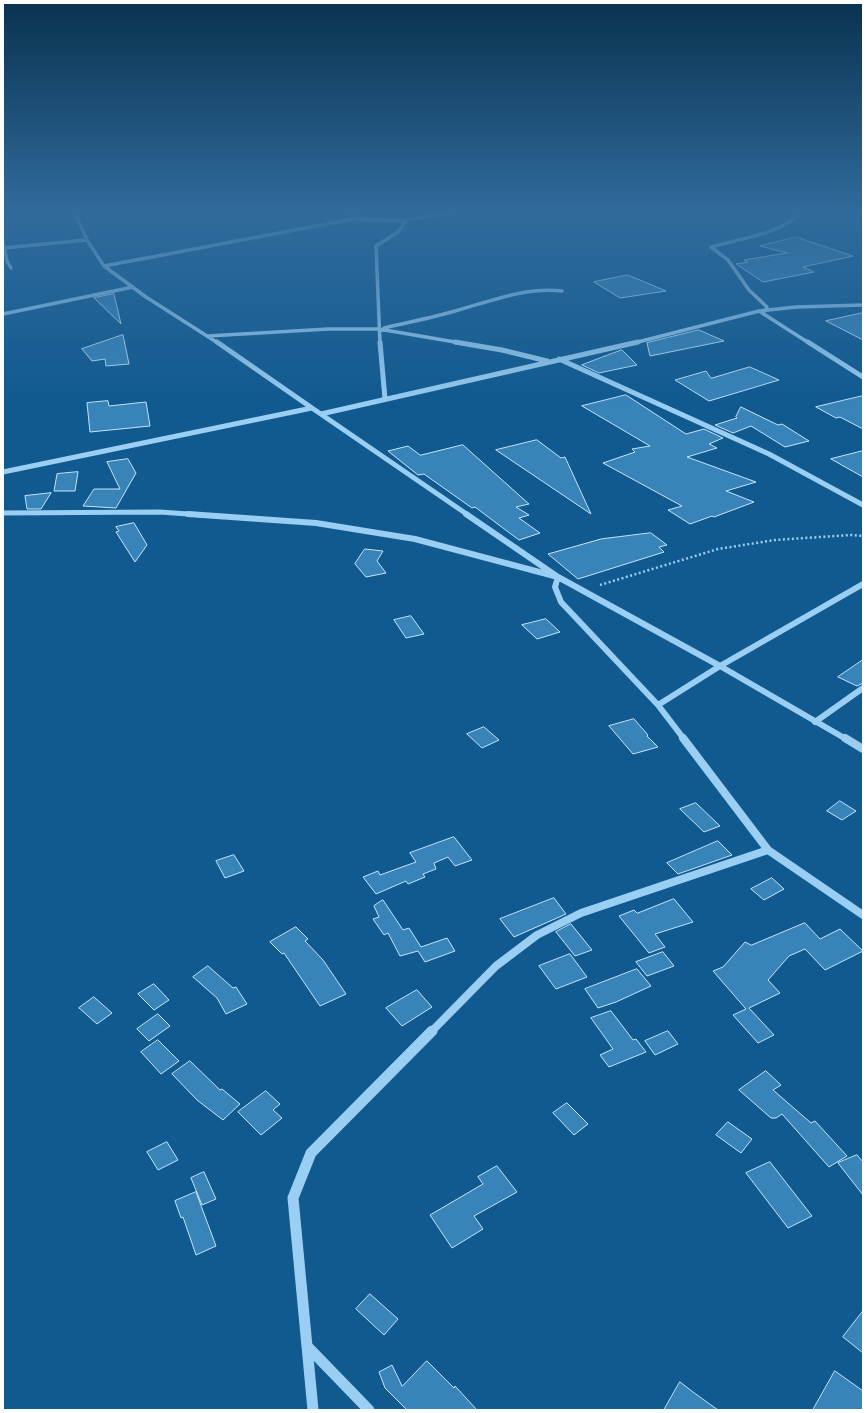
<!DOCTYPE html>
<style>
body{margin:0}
#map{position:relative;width:866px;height:1413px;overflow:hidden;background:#105a90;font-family:"Source Sans 3",sans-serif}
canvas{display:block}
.frame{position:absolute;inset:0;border:4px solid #fff;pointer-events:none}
</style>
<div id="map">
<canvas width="866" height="1413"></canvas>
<div class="frame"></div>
</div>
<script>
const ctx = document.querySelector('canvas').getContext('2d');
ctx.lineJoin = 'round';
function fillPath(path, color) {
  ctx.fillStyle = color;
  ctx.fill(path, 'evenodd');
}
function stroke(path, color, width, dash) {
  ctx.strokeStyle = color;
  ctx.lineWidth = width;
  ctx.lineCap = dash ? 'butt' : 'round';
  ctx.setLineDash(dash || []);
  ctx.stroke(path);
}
const building = new Path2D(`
 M796,237L853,256L803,267L814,272L763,282L736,264L748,262L744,260L787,253L760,246Z
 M628,275L666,291L620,298L594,282Z
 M114,294L121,324L94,298Z
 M863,313V340L826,321Z
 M699,330L724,341L650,356L647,343Z
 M123,335L129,364L106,366L105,359L92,361L82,349Z
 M622,350L637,365L599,373L582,365Z
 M750,367L779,380L709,401L675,380L706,371L711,378Z
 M626,395L686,434L704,429L723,438L709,444L717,448L687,457L756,482L726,491L754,502L714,517L712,516L690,524L668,510L682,506L603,463L635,452L632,449L650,446L582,406Z
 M863,396V429L840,417L836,418L816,407Z
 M108,401L109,406L146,402L150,426L90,432L87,403Z
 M741,407L778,425L782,424L809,441L785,447L751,426L733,433L715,425L737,418L736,417Z
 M537,440L561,458L565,457L591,514L496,450Z
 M463,445L529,504L516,507L529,515L519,518L540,533L519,540L475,507L472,508L424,474L418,475L388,451L408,446L420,455Z
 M863,451V477L831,459Z
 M128,459L136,473L116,508L83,506L94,489H120L107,462Z
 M78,472L75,491H54L57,474Z
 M51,493L41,509H27L25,496Z
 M134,523L147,545L135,562L116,532L119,531L116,527Z
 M651,533L667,545L659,547L664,552L578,579L548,554L601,539Z
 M365,549L383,551L377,561L386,573L366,577L355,564Z
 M411,616L424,634L406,638L394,620Z
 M546,619L560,632L537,639L522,625Z
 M863,660V683L857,686L838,677Z
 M634,719L648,735L647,736L658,747L633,754L609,726Z
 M484,727L499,740L482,748L467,734Z
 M840,801L856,811L842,820L827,811Z
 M696,803L720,826L704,832L680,809Z
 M454,837L472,860L455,866L448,857L434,863L436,869L423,874L425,877L408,884L406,881L376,894L363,877L378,871L380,875L416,862L410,853Z
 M718,841L732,855L678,874L667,863Z
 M234,855L244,871L225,878L216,861Z
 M772,878L784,889L764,900L751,889Z
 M554,898L566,914L514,937L500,919Z
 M674,899L693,922L655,934L665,947L649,953L619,916L634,910L637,913Z
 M383,900L403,930L409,928L421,947L447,938L455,951L425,962L418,951L400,956L388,933L384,935L373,919L379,917L374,906Z
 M805,923L820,939L840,929L863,951L825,970L805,949L789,956L768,980L780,993L749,1008L774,1035L758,1043L733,1015L746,1009L713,971L723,967L745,942L751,945Z
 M571,924L592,950L575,956L556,932Z
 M296,927L308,939L305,941L323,960L346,994L320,1006L284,953L282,954L270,942Z
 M663,952L674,966L647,976L636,962Z
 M570,954L587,977L556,989L539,966Z
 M208,966L233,988L236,987L247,1004L226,1014L217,998L193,977Z
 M637,969L651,986L616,1002L598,1008L585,989Z
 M154,984L169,1000L154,1010L138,994Z
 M417,990L432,1007L402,1026L386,1008Z
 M94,997L112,1013L97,1024L79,1008Z
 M611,1011L633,1040L636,1039L646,1052L609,1067L600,1055L613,1049L591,1018Z
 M158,1014L170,1026L149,1041L137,1029Z
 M668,1031L678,1044L655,1055L645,1041Z
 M158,1040L179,1061L161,1074L141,1052Z
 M190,1061L220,1090L222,1089L240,1104L223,1120L197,1100L172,1074Z
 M766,1071L781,1085L773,1090L811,1123L815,1121L847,1156L829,1167L782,1114L776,1118H771L739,1090Z
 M266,1091L280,1104L273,1110L282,1118L261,1135L238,1112Z
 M567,1103L588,1124L574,1135L553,1113Z
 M728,1122L752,1139L741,1153L716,1135Z
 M167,1142L178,1160L158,1170L147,1152Z
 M857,1155L863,1162V1195L838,1163Z
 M770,1162L812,1216L788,1228L746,1173Z
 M497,1166L517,1192L474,1216L483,1229L452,1248L430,1215L483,1184L478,1177Z
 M204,1172L216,1199L202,1205L191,1178Z
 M196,1192L216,1246L196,1255L183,1217L181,1218L175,1201Z
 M370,1294L398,1319L384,1335L356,1309Z
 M863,1311V1353L843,1337Z
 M427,1361L454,1388L455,1386L477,1410H407L385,1388L379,1372L392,1365L402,1386Z
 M835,1371L863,1391V1410H813Z
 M680,1382L693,1392L718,1410H664Z`);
fillPath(building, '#3884b9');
stroke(building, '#c1e5fd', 1);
stroke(new Path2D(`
 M600,585L718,549L775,540L851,535L863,536`), '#9acef3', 2.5, [2, 2.5]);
stroke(new Path2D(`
 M74,211L87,240L104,266L146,297L218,343
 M332,211L353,214
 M353,219L400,221L463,211
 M3,241L7,261L11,268
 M3,248L87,240
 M104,266L353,219V214L356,211
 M759,311L809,343
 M765,311L767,307L749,290L728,260L711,247C738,239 784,234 802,211
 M3,314L133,287
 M384,328C408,322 432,318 455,311C491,301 524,287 562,291
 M208,336L328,329H379L461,343
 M380,343L376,246L398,232L406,221
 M634,343L759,311L796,307L863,305`), '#9acef3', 3.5);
stroke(new Path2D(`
 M217,342L312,408
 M380,342L385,399
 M455,342L502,350L547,361
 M808,342L863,377
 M559,359L769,454L863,505
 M321,414L638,342
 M3,472L312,408L468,515
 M3,513L160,512L202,515`), '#9acef3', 5);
stroke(new Path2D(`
 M188,514L316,523L415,539L558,577L555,587L561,602L658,705L684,739
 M466,514L558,577L720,666L846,739
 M658,705L720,666L863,584
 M815,722L863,688`), '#9acef3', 6);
stroke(new Path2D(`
 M683,738L768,850L863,915
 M845,738L863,749
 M431,1032L496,966L537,935L581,913L768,850`), '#9acef3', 8);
stroke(new Path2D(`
 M307,1346L369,1410
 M313,1410L293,1198L311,1153L432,1031`), '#9acef3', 11);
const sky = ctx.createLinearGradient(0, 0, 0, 408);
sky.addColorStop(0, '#09324f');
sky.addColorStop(0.52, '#316b9c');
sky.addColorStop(1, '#316b9c00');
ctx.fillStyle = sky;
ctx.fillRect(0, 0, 866, 408);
</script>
